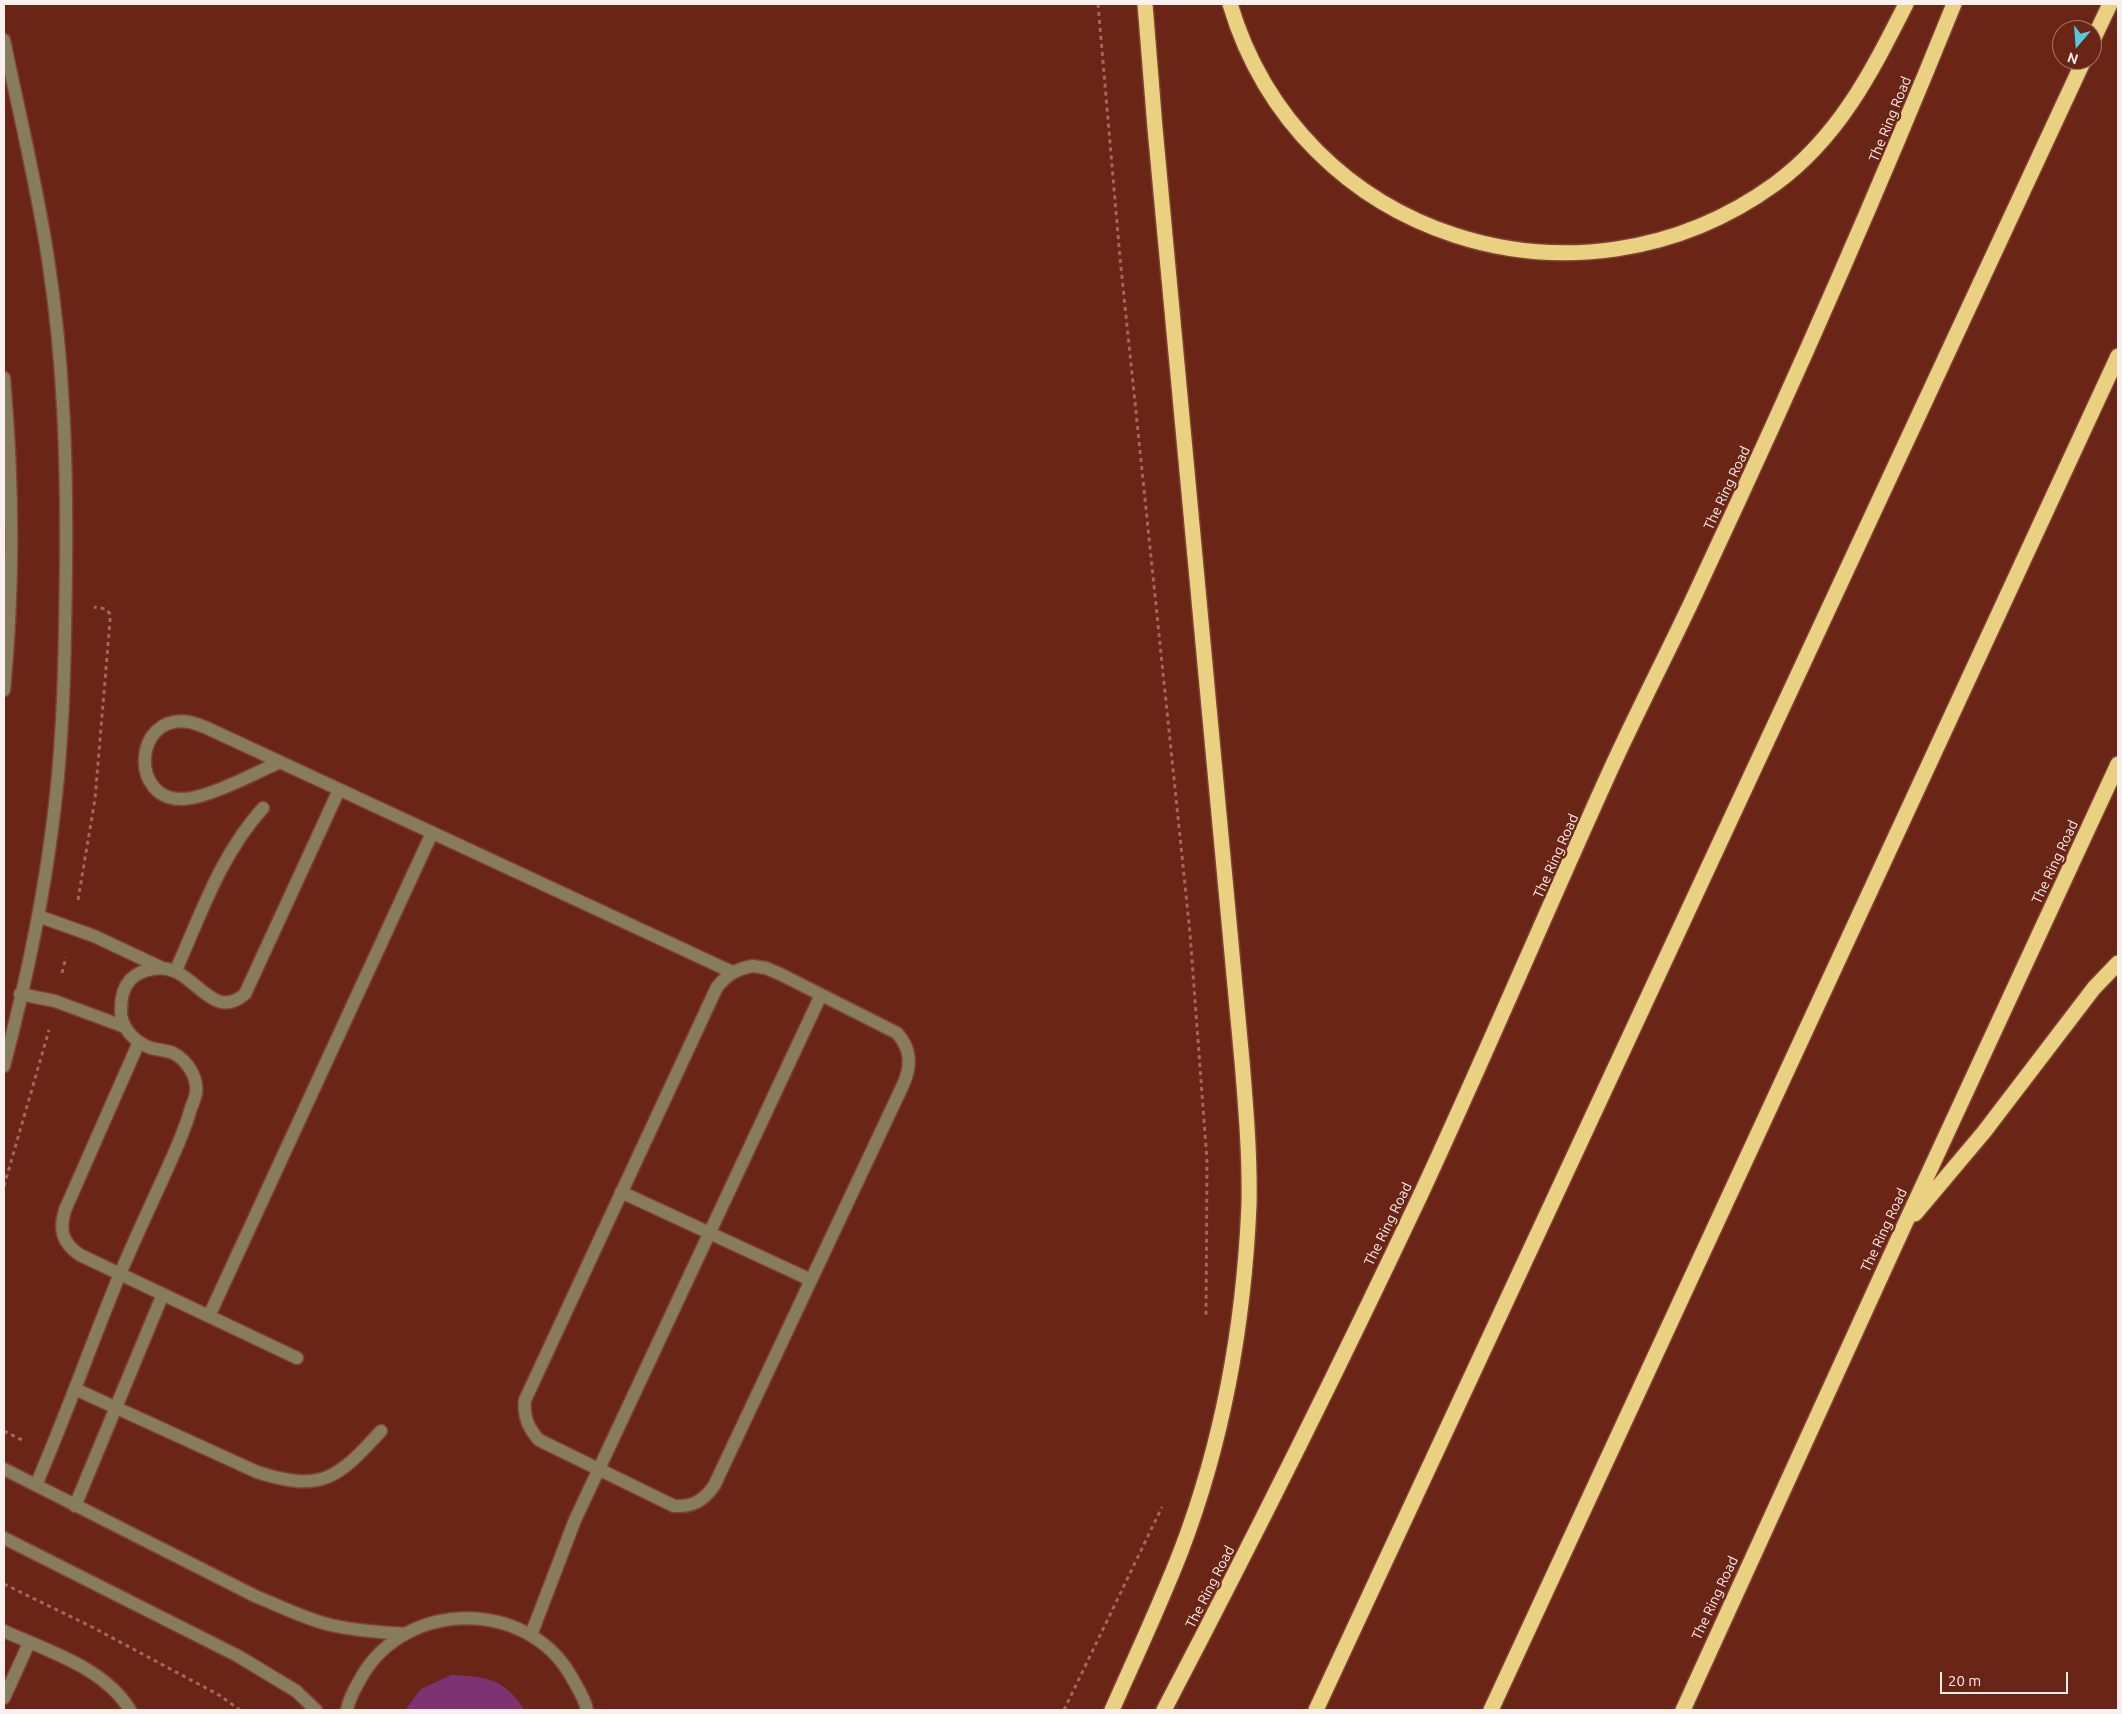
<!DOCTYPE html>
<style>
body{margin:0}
#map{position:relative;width:2122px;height:1714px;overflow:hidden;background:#6b2517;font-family:Ubuntu,sans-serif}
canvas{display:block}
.frame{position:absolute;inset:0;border:5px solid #faf1ef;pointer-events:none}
.north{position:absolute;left:2052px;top:20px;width:50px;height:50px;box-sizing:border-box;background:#6b2517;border:1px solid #a4776d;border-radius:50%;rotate:198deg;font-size:14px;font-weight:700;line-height:20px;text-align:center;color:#faf1ef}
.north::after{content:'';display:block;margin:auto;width:18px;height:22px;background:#56c9e0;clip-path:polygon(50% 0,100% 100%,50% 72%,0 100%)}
.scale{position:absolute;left:1940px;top:1672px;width:128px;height:22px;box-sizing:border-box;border:2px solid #faf1ef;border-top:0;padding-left:6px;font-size:15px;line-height:18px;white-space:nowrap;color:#faf1ef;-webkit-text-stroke:4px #6b2517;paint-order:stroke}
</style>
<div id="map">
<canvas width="2122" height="1714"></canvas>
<div class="frame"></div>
<div class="north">N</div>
<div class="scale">20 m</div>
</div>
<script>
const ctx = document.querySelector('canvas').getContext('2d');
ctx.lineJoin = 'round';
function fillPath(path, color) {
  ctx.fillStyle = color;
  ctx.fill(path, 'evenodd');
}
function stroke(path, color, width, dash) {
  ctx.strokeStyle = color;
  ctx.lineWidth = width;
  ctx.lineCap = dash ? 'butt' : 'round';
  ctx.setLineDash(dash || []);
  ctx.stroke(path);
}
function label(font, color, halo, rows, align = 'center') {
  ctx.font = font + ' Ubuntu,sans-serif';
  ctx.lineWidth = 4.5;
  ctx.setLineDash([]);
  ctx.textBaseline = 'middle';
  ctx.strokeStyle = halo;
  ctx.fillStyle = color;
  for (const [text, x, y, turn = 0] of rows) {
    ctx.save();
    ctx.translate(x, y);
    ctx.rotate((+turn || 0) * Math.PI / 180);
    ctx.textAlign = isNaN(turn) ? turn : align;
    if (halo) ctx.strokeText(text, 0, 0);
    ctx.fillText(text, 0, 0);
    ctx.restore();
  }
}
fillPath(new Path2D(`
 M451,1675C487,1677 504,1678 524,1710H405L421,1689Z`), '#7c3273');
const minor = new Path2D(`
 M4,40C19,113 37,185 48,259C64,361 67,464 66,566C65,651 64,737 53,821C43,903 25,986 4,1066
 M4,378C13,481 14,588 4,690
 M280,762C255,773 211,797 184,799C129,802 133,713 189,722C195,723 202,726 207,728L732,972
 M38,916L94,936L160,967
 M753,966L766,968L780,974L897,1033C911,1049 912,1065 903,1085L714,1486C703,1501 693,1507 674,1506L539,1440C528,1428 523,1416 525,1400L717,987C728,974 736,969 753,966Z
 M176,970C201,914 221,854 263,808
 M20,994L55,1001L125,1027
 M139,1042L65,1210C59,1230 62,1243 80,1255L297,1358
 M621,1192L811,1280
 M209,1316L432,833
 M75,1389L257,1472C322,1493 338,1478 381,1431
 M4,1469L255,1596C280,1606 305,1619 331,1625C356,1631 380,1632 405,1634
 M36,1485C66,1416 91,1344 120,1274C135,1238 152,1203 168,1167C176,1149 185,1130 190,1111C192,1105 195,1099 196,1093C198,1077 187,1060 173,1053C166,1050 158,1050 151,1048C134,1042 120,1027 121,1009C121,999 123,988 130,980C136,974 145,970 153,969C193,960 209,1025 245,994L339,790
 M75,1506L163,1294
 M4,1538L238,1656L296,1691L316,1710
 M4,1631C47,1651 104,1667 130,1710
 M531,1635L575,1520L821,995
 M4,1698L29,1643
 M347,1710C349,1697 356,1687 362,1676C407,1599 527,1599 571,1676C577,1687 585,1698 587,1710`);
const highway = new Path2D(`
 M1230,4C1300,239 1579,326 1775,184C1839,137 1871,73 1906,4
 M2092,42L2110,4
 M1915,1214L1984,1132L2094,988L2118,963
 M1112,1710C1135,1658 1160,1605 1181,1551C1223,1441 1244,1322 1249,1205C1250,1157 1246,1109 1242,1061L1155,128L1145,4
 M1164,1710C1253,1540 1339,1368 1421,1194C1486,1054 1546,912 1610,771C1640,705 1674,641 1704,575C1792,387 1876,197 1954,4
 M1316,1710L2084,60
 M1491,1710L2118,356
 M1683,1710L1904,1226L2118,764`);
stroke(minor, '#7f4235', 15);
stroke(highway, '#7f4235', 18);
stroke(new Path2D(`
 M1098,4L1120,258L1190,933L1207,1161L1206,1318
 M78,900L95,799L110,621V614L106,609L94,607
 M62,973L66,957
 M4,1186L49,1030
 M4,1431L24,1441
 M4,1584L92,1627L219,1695L240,1710
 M1064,1710L1162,1507`), '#9c6a60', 3, [4, 4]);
stroke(minor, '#877d5e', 12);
stroke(highway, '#ead181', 15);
label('14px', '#faf1ef', '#6b2517', [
 ["The Ring Road",1890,119,-68],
 ["The Ring Road",1727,488,-65],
 ["The Ring Road",1556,856,-66],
 ["The Ring Road",2055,862,-65],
 ["The Ring Road",1388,1224,-64],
 ["The Ring Road",1884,1230,-65],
 ["The Ring Road",1210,1587,-63],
 ["The Ring Road",1715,1598,-65]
]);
</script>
